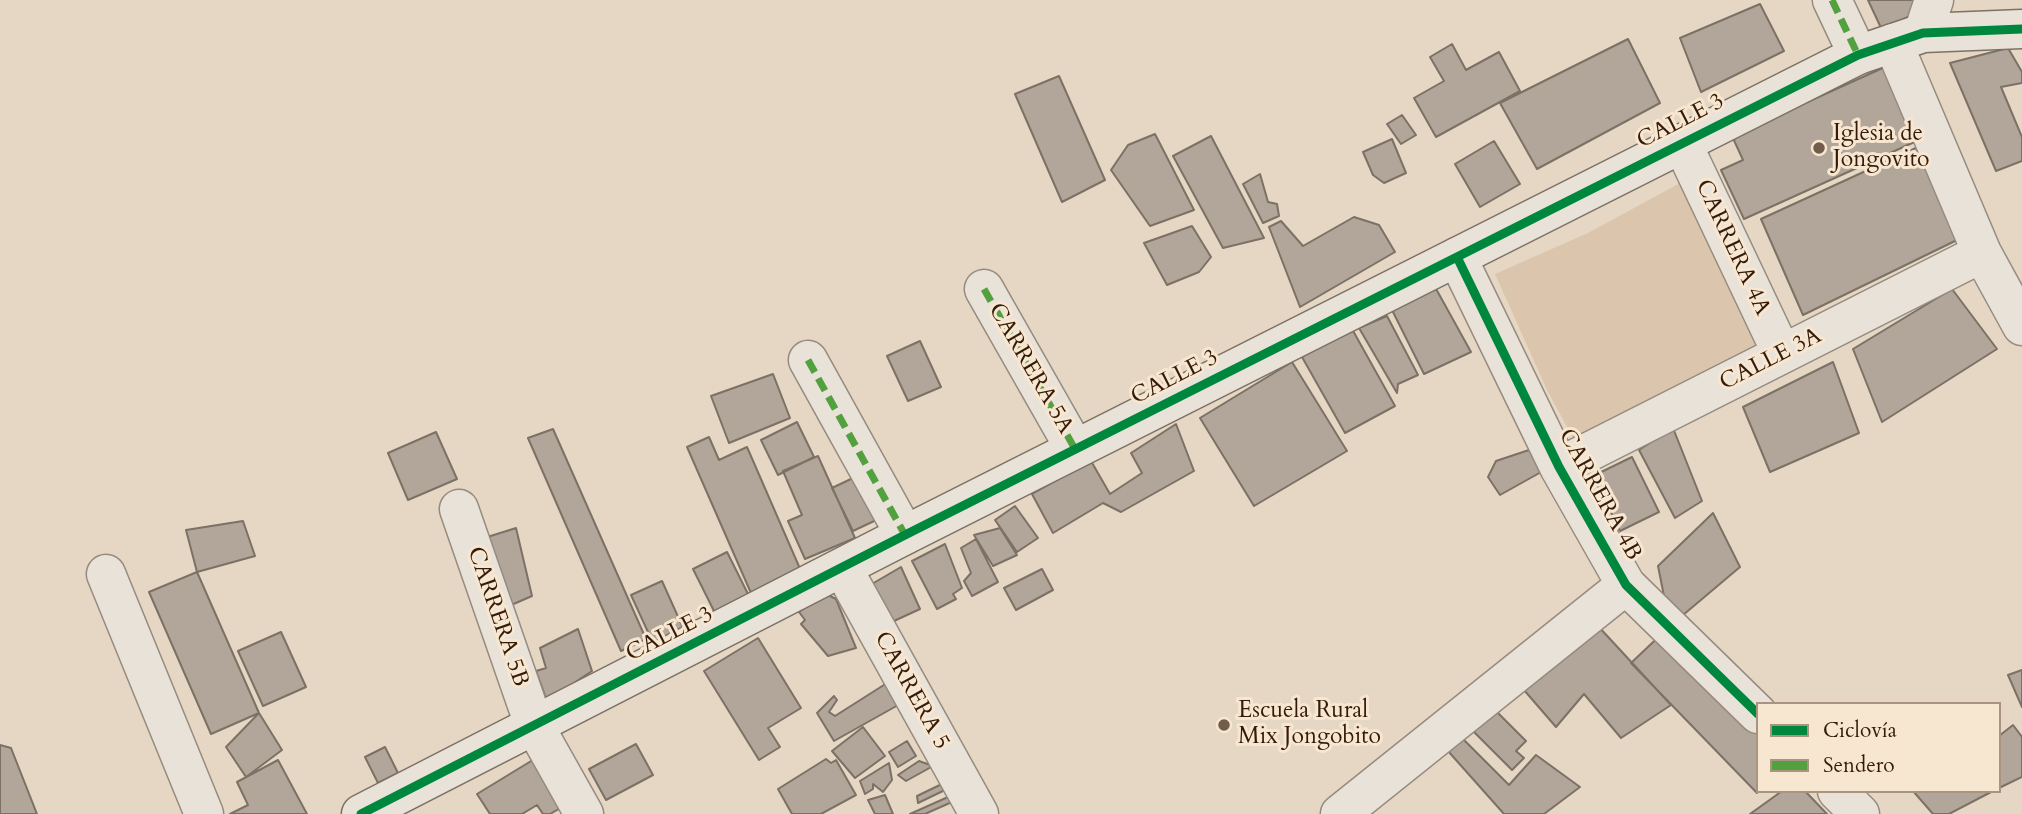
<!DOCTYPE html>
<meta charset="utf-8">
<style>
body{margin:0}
#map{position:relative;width:2022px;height:814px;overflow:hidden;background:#e5d7c4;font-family:Cardo,serif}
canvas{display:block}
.legend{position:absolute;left:1756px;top:702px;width:245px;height:91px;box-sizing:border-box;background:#f7e6d0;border:2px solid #a99481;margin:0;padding:9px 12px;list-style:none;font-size:21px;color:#341a0a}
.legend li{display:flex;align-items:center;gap:14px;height:35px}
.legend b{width:35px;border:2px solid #a99481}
</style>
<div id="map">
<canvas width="2022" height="814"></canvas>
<ul class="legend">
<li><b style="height:9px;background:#00873e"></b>Ciclovía</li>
<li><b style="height:9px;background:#53a13e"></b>Sendero</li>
</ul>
</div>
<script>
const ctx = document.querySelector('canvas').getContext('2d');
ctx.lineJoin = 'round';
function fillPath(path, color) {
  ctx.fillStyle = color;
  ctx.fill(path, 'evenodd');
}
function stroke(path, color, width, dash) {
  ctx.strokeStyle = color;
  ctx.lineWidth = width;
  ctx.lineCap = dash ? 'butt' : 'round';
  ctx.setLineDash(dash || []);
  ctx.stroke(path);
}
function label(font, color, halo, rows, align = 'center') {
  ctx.font = font + ' Cardo,serif';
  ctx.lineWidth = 6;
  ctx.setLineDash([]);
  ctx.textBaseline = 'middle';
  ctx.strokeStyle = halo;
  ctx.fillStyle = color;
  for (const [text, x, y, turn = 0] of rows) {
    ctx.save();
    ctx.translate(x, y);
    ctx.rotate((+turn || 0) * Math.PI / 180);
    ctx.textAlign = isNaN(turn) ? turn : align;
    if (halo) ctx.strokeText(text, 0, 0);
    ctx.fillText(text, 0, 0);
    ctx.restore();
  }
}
fillPath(new Path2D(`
 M1680,183L1762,347L1573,438L1547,390L1495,274L1588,233Z`), '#dbc6ad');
const building = new Path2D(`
 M1868,0H1918L1922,10L1882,30Z
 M1760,4L1784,51L1701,92L1680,38Z
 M1628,39L1660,103L1537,169L1500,103Z
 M1452,44L1466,70L1499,52L1520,91L1436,137L1414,98L1444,81L1430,57Z
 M2008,48L2022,72V83L2001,87L2022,137V161L1996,171L1950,63Z
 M1896,62L1930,135L1744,219L1721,170L1743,160L1732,136Z
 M1059,76L1105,180L1062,202L1015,94Z
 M1402,115L1416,135L1401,144L1387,124Z
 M1155,134L1194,210L1150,226L1111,170L1128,145Z
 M1211,136L1264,238L1223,248L1173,156Z
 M1392,139L1406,173L1384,183L1373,175L1363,152Z
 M1494,141L1520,184L1480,207L1455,164Z
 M1918,147L1957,240L1803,315L1761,219Z
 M1260,174L1268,202L1277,204L1279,216L1263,223L1243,184Z
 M1354,217L1379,225L1395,252L1300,307L1269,227L1281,221L1303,246Z
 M1192,226L1211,257L1199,272L1167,285L1144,243Z
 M1435,287L1471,352L1424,374L1392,310Z
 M1952,289L1997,349L1882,422L1853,349Z
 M1387,316L1418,375L1398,384L1397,393L1359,328Z
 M1352,329L1395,406L1345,433L1302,357Z
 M920,341L941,387L908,401L887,356Z
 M1292,362L1347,451L1254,506L1200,418Z
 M1833,362L1859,433L1770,472L1743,407Z
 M773,374L790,418L729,443L711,396Z
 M797,422L814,457L778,475L761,440Z
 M1176,424L1194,471L1121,512L1103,503L1053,533L1032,494L1091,461L1110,494L1142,473L1131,453Z
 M1673,428L1702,501L1675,518L1639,450Z
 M553,429L646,639L621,651L528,438Z
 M436,432L457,479L408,500L388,453Z
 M709,437L719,460L747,447L801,571L751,593L687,447Z
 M1529,450L1543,471L1500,495L1488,477L1496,461Z
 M818,456L855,538L805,559L788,521L802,515L783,471Z
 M1632,457L1659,512L1620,531L1593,476Z
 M853,478L863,499L881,491L891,513L853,531L832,488Z
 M1015,506L1038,538L1017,552L995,520Z
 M1713,513L1740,567L1670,626L1658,566Z
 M243,521L255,556L197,572L186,530Z
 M516,528L532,596L509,606L481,539Z
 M1000,528L1017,555L993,566L974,535Z
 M976,539L998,582L972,596L964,581L971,573L961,548Z
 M945,544L962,588L953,594L956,599L937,609L912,561Z
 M727,552L749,596L715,613L693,569Z
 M901,567L920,609L894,621H878L865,588Z
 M1042,569L1053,590L1016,610L1004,588Z
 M197,572L259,713L211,734L149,592Z
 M662,581L684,630L653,643L631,595Z
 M826,594L836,599L856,648L828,656L801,624L805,620L799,612L819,596Z
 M1598,626L1671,705L1621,738L1584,694L1556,727L1524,690Z
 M1670,626L1758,716L1757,793L1631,663Z
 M578,629L592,671L547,701L536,671L546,668L540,648Z
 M281,632L306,687L263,706L238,651Z
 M758,638L801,708L768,728L780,747L759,760L704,671Z
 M2022,670V707L2008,675Z
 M887,683L900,704L834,741L817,713L834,696L837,700L829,712L835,716Z
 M1490,705L1526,741L1516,751L1524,758L1512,770L1468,726Z
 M259,713L282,750L246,777L226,747Z
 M2013,725L2022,737V777L1999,788V736Z
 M863,727L885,756L855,778L832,751Z
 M1462,738L1509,785L1536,755L1580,787L1544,814H1504L1448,751Z
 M907,741L916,756L898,767L889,752Z
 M636,744L653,775L606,800L589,769Z
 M0,745L11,748L37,814H0Z
 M385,747L398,773L378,783L365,757Z
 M541,755L571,802L550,814H543L537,805L522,814H490L477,794Z
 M826,759L831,763L836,760L856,795L821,814H792L778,789Z
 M278,760L307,814H230L248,805L237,782Z
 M919,761L933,766L906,781L898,775Z
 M889,763L892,780L883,792L873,784V789L865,794L860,781Z
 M944,783L947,789L918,803L917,796Z
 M1782,791H1805L1827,814H1750Z
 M1913,791H1993L1949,814H1933Z
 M885,795L893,814H875L868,800Z
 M948,797L952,802L925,814H910Z`);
fillPath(building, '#b1a699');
stroke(building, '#7c7165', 2);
const street = new Path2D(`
 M1832,0L1858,55
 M1923,33L1934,0
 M1893,43L1982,253L2022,326
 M1682,143L1782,354
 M1457,257L1559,467L1626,585L1758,714
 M984,289L1075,449
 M808,360L905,535
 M1559,467L1982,253
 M459,509L534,725L584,814
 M843,569L979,814
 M106,574L204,814
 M1837,791L1860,814
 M1340,814L1626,585`);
const secondary = new Path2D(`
 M361,814L905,535L1858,55L1923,33L2022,29`);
stroke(street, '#968b7e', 41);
stroke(secondary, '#7c7165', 41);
stroke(street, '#e9e2d9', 38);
stroke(secondary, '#e9e2d9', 38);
stroke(new Path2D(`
 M1832,0L1858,55
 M984,289L1075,449
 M808,360L905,535`), '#53a13e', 7, [14, 7]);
stroke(new Path2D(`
 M1457,257L1559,467L1626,585L1758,714
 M361,814L905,535L1858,55L1923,33L2022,29`), '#00873e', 9);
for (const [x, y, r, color] of [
 [1819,148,7,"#725c4b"],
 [1224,725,7,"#725c4b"]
]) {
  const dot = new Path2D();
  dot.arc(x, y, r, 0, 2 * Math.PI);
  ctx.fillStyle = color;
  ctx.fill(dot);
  stroke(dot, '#f7e6d0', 2.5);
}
label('23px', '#341a0a', '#f7e6d0', [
 ["CALLE 3",1681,122,-27],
 ["CARRERA 4A",1732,248,65],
 ["CALLE 3A",1771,360,-27],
 ["CARRERA 5A",1030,369,60],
 ["CALLE 3",1175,378,-27],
 ["CARRERA 4B",1599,495,61],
 ["CARRERA 5B",497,617,71],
 ["CALLE 3",670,635,-27],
 ["CARRERA 5",911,691,61]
]);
label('23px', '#341a0a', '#f7e6d0', [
 ["Iglesia de",1833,135],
 ["Jongovito",1833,161],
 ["Escuela Rural",1238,712],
 ["Mix Jongobito",1238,738]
], 'left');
</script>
